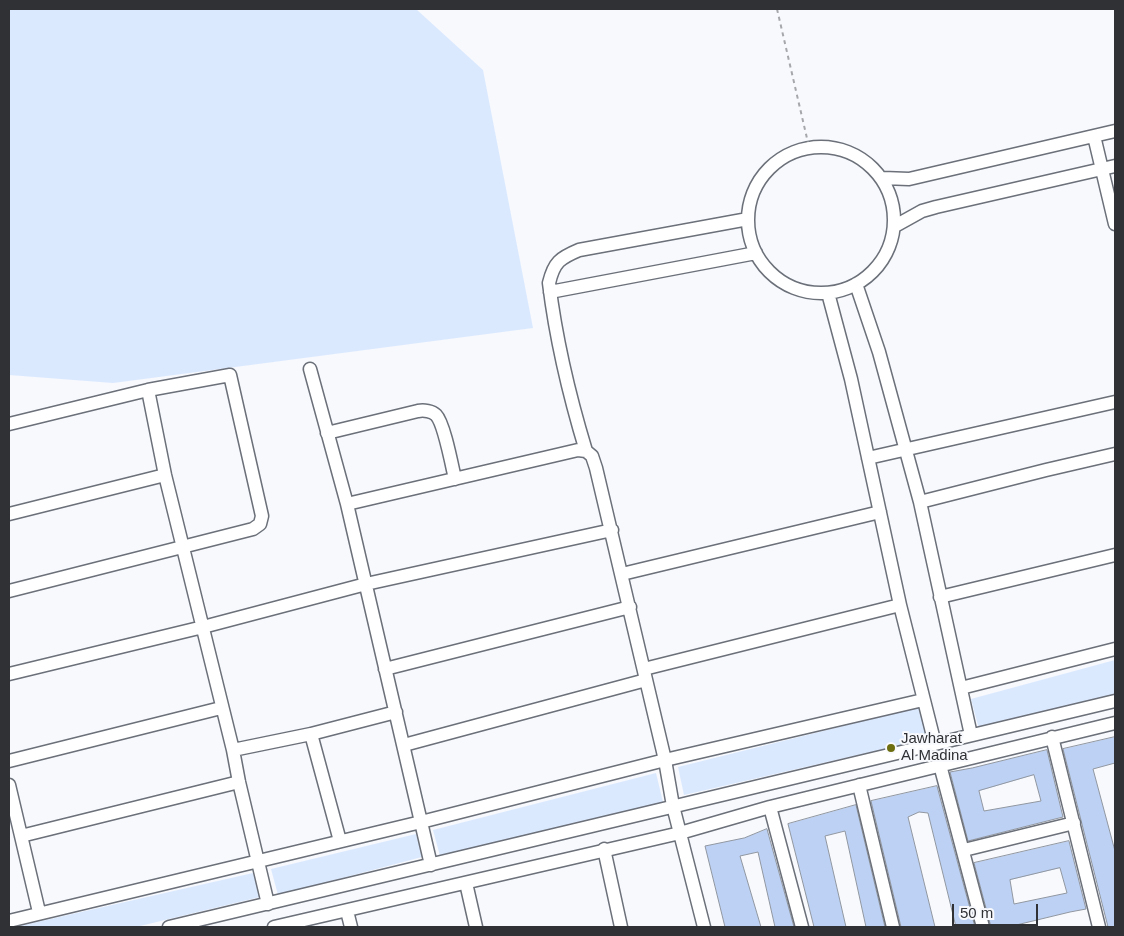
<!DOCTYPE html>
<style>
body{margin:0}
#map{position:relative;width:1124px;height:936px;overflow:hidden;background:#f7f9fd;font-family:Helvetica,sans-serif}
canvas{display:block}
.frame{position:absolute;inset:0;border:10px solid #2f3135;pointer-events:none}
.scale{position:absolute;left:952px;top:904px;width:86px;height:22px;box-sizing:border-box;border:2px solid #2f3135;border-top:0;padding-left:6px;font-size:15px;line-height:18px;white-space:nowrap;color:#2f3135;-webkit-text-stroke:4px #f7f9fd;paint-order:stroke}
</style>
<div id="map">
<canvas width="1124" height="936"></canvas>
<div class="frame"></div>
<div class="scale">50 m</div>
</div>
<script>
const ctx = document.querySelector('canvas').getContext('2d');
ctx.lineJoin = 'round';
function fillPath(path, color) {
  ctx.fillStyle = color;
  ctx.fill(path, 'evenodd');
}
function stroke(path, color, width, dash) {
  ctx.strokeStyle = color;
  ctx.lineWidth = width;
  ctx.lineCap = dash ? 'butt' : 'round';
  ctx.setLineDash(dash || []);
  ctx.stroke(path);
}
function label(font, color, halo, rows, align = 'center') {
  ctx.font = font + ' Helvetica,sans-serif';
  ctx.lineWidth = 4;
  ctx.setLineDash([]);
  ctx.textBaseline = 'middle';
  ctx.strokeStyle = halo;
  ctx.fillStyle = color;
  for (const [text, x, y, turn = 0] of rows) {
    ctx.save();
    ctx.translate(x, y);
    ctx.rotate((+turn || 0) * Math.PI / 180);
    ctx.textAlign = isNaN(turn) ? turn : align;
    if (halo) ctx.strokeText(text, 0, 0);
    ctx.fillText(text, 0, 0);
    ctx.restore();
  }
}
fillPath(new Path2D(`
 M9,9H416L483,70L533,328L113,383L9,375Z
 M1115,660V697L980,733L971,699Z
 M920,707L927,739L684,795L678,767Z
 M656,773L663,802L440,856L433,830Z
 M416,834L422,857L278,895L271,869Z
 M253,873L260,897L136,927H15Z`), '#dbe9ff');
const building = new Path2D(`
 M1115,737V763L1093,769L1115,851V927H1108L1063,749Z
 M1047,750L1063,817L968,841L950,772L972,768ZM1034,775L1041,801L984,811L979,791Z
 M937,786L975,927H956L928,813L919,812L908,817L935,927H901L871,801Z
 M856,805L885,927H866L845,831L825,836L846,927H814L788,824Z
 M767,829L794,927H775L758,852L740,856L761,927H725L705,846L744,838Z
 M1069,841L1086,909L1070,912L1008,927H991L974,863ZM1060,868L1067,893L1014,904L1010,880Z`);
fillPath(building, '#bcd1f4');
stroke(building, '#9197a0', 1);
const minor = new Path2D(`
 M1094,136L1115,224
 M748 220a73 73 0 1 1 146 0a73 73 0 1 1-146 0Z
 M883,178L909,179L1115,131
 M895,226L922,211L936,207L1115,166
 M856,284L879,352L920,502L971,735
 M550,292L756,253
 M828,293L851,379L900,605L935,744
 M310,369L347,504L431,865
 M148,390L165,475L233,750L239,782L268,904
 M9,424L148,390L230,375L262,516L260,524L253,529L9,591
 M327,433L418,411C424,410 432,411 436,415C444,423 452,466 455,479
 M868,458L1115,402
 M920,502L1046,470L1115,454
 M347,504L578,450L586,451
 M9,514L165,475
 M622,574L880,512
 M940,597L1115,555
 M385,669L630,607
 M644,669L900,605
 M9,674L203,627L366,584L612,530
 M961,688L1115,649
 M311,734L340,841
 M1052,737L1099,927
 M404,745L646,680
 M233,750L311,734L396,712
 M9,761L221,708
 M940,765L983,927
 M9,785L39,912
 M859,785L893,927
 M770,807L802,927
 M21,836L239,782
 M604,849L621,927
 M964,850L1074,823
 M466,883L476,927
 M347,911L351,927
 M9,921L421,822L665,760L923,700
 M169,927L1115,701
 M274,927L680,833L770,807L1115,723
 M704,927L673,806L665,760L596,468L592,456L586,451C569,395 556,340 549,283C554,262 560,258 579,250L748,219`);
stroke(minor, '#6b7079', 15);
stroke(new Path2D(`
 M777,9L809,147`), '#a5a7ab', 2, [4, 4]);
stroke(minor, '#fff', 12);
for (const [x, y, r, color] of [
 [891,748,5,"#6d6e10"]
]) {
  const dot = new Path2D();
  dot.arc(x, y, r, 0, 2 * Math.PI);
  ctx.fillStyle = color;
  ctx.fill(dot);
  stroke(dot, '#f7f9fd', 2);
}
label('15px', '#2f3135', '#f7f9fd', [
 ["Jawharat",901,739],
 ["Al Madina",901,756]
], 'left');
</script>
